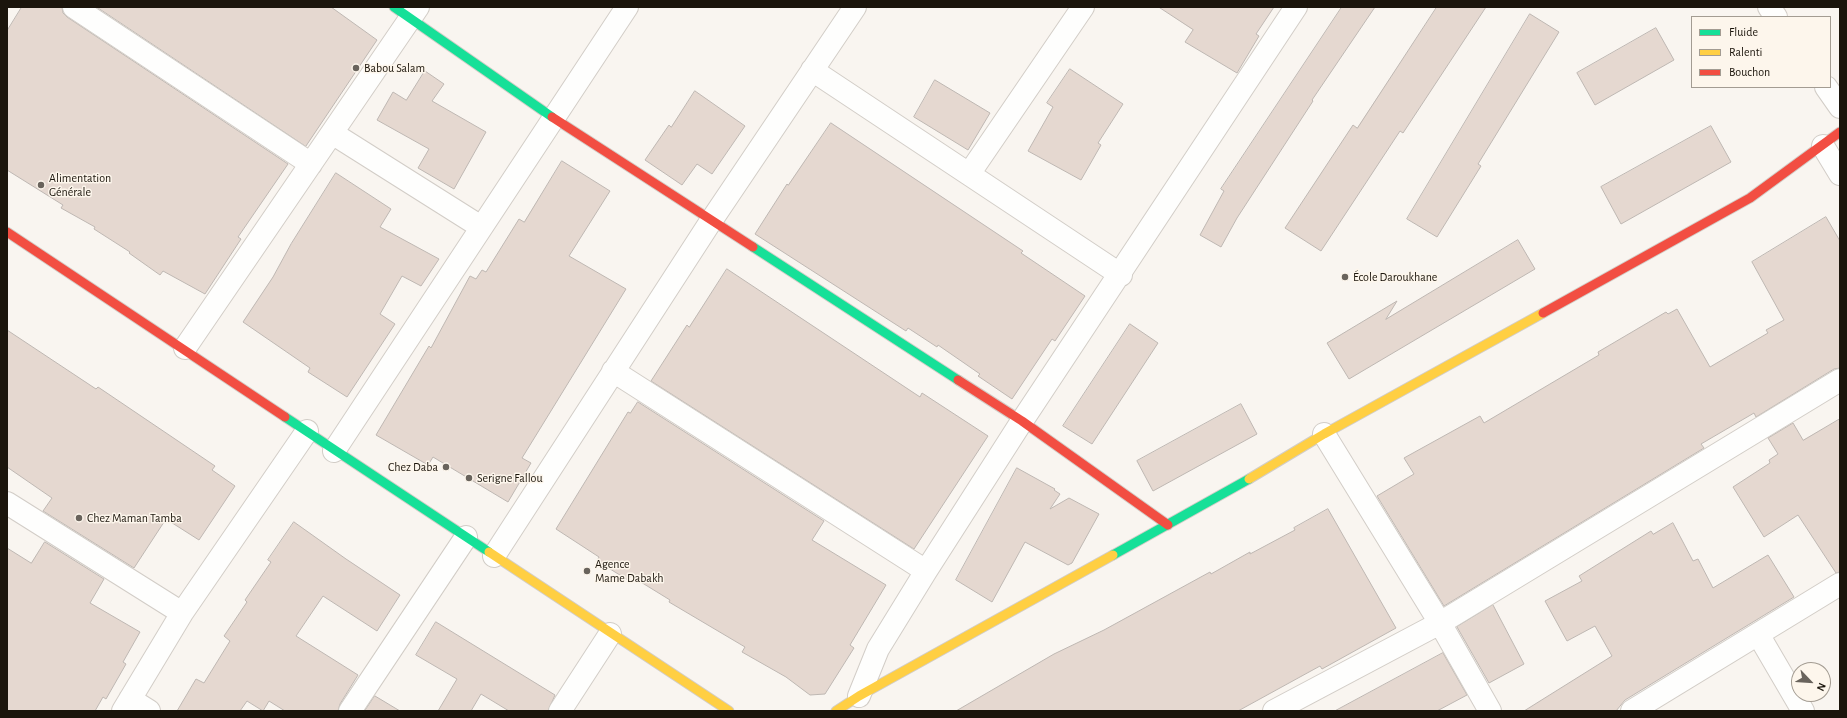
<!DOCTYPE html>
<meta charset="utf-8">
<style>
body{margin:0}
#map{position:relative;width:1847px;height:718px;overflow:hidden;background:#f9f5f0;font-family:"Alegreya Sans",sans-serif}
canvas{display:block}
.frame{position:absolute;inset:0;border:8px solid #1b150c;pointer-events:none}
.legend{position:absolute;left:1691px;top:16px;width:140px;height:72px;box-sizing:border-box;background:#fdf6ec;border:1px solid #a39c92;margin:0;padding:5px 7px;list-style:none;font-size:12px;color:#1b150c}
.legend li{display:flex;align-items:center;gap:8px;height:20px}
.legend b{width:20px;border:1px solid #a39c92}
.north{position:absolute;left:1791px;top:662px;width:40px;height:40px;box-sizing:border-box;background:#fdf6ec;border:1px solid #a39c92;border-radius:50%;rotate:115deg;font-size:11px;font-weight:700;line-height:16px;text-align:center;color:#1b150c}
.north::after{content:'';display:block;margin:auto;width:14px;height:18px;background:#69635c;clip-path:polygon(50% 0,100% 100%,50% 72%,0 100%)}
</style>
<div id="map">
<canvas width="1847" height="718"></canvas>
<div class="frame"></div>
<ul class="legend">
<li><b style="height:5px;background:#16e098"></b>Fluide</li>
<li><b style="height:5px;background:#ffcf43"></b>Ralenti</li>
<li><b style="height:5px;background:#f24e42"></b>Bouchon</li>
</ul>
<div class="north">N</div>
</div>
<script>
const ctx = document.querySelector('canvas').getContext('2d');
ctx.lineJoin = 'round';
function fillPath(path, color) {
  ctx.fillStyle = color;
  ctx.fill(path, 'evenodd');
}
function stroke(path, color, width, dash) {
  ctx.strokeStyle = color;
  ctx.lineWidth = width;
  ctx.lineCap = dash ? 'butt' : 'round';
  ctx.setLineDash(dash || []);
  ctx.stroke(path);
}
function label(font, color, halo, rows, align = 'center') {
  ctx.font = font + ' "Alegreya Sans",sans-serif';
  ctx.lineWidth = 3;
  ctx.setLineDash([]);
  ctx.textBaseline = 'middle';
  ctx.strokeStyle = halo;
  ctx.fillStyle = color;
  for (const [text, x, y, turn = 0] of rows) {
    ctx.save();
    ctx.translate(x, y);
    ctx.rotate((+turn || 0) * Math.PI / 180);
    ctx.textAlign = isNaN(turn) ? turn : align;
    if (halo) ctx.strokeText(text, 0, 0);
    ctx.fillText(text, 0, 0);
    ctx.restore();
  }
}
const building = new Path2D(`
 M22,7H62L63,13L67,17L288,164L238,237L241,239L205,294L163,271L160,275L129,253L130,252L94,229L95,227L61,208L63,205L7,170V31Z
 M97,7H331L377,40L306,146Z
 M1159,7H1274L1256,34L1259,36L1237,73L1185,42L1193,30Z
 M1342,7H1375L1312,100L1313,101L1237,218L1221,247L1200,235L1224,191L1221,189Z
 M1437,7H1486L1403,133L1400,131L1321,251L1285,228L1353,125L1357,128Z
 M1530,14L1559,32L1478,164L1481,166L1437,237L1407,219Z
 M1656,28L1674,60L1595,105L1577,73Z
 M1070,69L1123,104L1098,143L1101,145L1081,180L1028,151L1053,107L1047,103Z
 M425,71L444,84L432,101L486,132L454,189L418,168L429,149L377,120L393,92L406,100Z
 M935,80L990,113L968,150L914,117Z
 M695,91L745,126L712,174L697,164L682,185L645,160L669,125L671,127Z
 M831,123L1023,251L1021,253L1085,296L1055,341L1052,339L1012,399L978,376L980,374L938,345L937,347L908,328L906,331L755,234L787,184L788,185Z
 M1711,126L1731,162L1621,224L1601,187Z
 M562,161L610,191L569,256L626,289L522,458L531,463L508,502L433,457L428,465L376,435L429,346L431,348L470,276L476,279L482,270L486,272L519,219L524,222Z
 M336,173L391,209L380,227L439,259L421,286L402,276L380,314L395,324L347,397L308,372L310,368L243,322L273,277L291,244Z
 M1826,217L1840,241V368L1834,369L1756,417L1754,413L1701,444L1704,448L1444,606L1377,496L1414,474L1404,458L1480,416L1484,423L1599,355L1598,352L1666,312L1668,314L1677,309L1710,367L1768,333L1766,330L1784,320L1752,262Z
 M1518,240L1535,269L1349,379L1327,343L1397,301L1386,319Z
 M727,269L920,397L922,393L988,436L914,549L651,381L687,325L689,327Z
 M1130,324L1158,343L1092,444L1063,426Z
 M7,330L96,389L98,387L215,466L212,470L235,486L199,540L166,519L134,568L43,511L52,498L7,467Z
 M638,402L824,521L812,540L886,585L850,645L854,648L825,694L810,695L786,677L742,652L745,647L669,602L670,600L631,576L628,580L597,561L599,557L556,529L628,412L630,413Z
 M1241,404L1257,434L1153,491L1137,461Z
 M1840,419V572L1836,573L1798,515L1764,537L1733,487L1770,463L1769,460L1778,454L1768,438L1793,423L1803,440Z
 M1017,468L1055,489L1054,490L1060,494L1050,509L1069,498L1099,514L1072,563L1068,565L1025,542L992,602L956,580Z
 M1328,509L1396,628L1322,669L1320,666L1238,711H956L1054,654L1104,630L1210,572L1211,574L1250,552V554L1295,530L1294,528Z
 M294,522L346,559L400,595L377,631L323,596L296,636L358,675L340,704L338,711H285L269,701L263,711L247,701L240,711H177L196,679L204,683L230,641L224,636L247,602L245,600L271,562L268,560Z
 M1673,523L1693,561L1698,559L1713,588L1768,555L1794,597L1625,700L1616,711H1524L1612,656L1595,626L1567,641L1545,601L1582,581L1579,576L1651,531L1653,534Z
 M45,542L104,579L90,603L140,632L123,662L126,664L106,699L103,697L95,711H7V548L31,563Z
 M1493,605L1524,664L1489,683L1457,627Z
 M436,622L555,695L548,711H509L481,694L471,711H438L457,679L416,655Z
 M1443,653L1467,695L1437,711H1335Z
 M375,696L400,711H365Z`);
fillPath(building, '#e5d8d0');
stroke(building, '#beb7b2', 1);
const street = new Path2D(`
 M74,7L311,164
 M1769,7L1776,17
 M812,70L1121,275
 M1826,87L1840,107
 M332,133L481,227
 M1823,146L1840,174
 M969,174L1083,7
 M185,348L418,7
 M613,371L926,571
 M1324,434L1440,623L1490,711
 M334,451L627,7
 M7,503L182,613
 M494,556L711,221L855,7
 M1758,634L1803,711
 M859,696L878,649L926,571L1022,421L1296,7
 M130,699L149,711
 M123,711L182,613L307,431
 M350,711L466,537
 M560,711L610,634
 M1274,711L1440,623L1840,380
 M1632,711L1840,584`);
const fast = new Path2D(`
 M394,7L552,117
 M753,247L958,380
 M285,417L489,552
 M1113,555L1249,479`);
const slow = new Path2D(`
 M1249,479L1324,434L1543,313
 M489,552L729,711
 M836,711L859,696L1113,555`);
const jam = new Path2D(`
 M552,117L753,247
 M7,232L285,417
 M1543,313L1750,198L1840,132
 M958,380L1022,421L1168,525`);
stroke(street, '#d2cdc7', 24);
stroke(fast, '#d2cdc7', 11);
stroke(slow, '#d2cdc7', 11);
stroke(jam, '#d2cdc7', 11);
stroke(street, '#fefefd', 22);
stroke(fast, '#16e098', 9);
stroke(slow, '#ffcf43', 9);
stroke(jam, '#f24e42', 9);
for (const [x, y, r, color] of [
 [356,68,4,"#69635c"],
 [41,185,4,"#69635c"],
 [1345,277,4,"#69635c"],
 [446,467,4,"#69635c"],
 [469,478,4,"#69635c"],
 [79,518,4,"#69635c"],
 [587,571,4,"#69635c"]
]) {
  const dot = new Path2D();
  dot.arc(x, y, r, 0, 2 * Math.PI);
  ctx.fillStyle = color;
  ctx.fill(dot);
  stroke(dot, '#fdf6ec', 1.5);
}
label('12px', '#1b150c', '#fdf6ec', [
 ["Babou Salam",364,68],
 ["Alimentation",49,178],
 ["Générale",49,192],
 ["École Daroukhane",1353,277],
 ["Chez Daba",438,467,"right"],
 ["Serigne Fallou",477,478],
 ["Chez Maman Tamba",87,518],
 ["Agence",595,564],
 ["Mame Dabakh",595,578]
], 'left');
</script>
